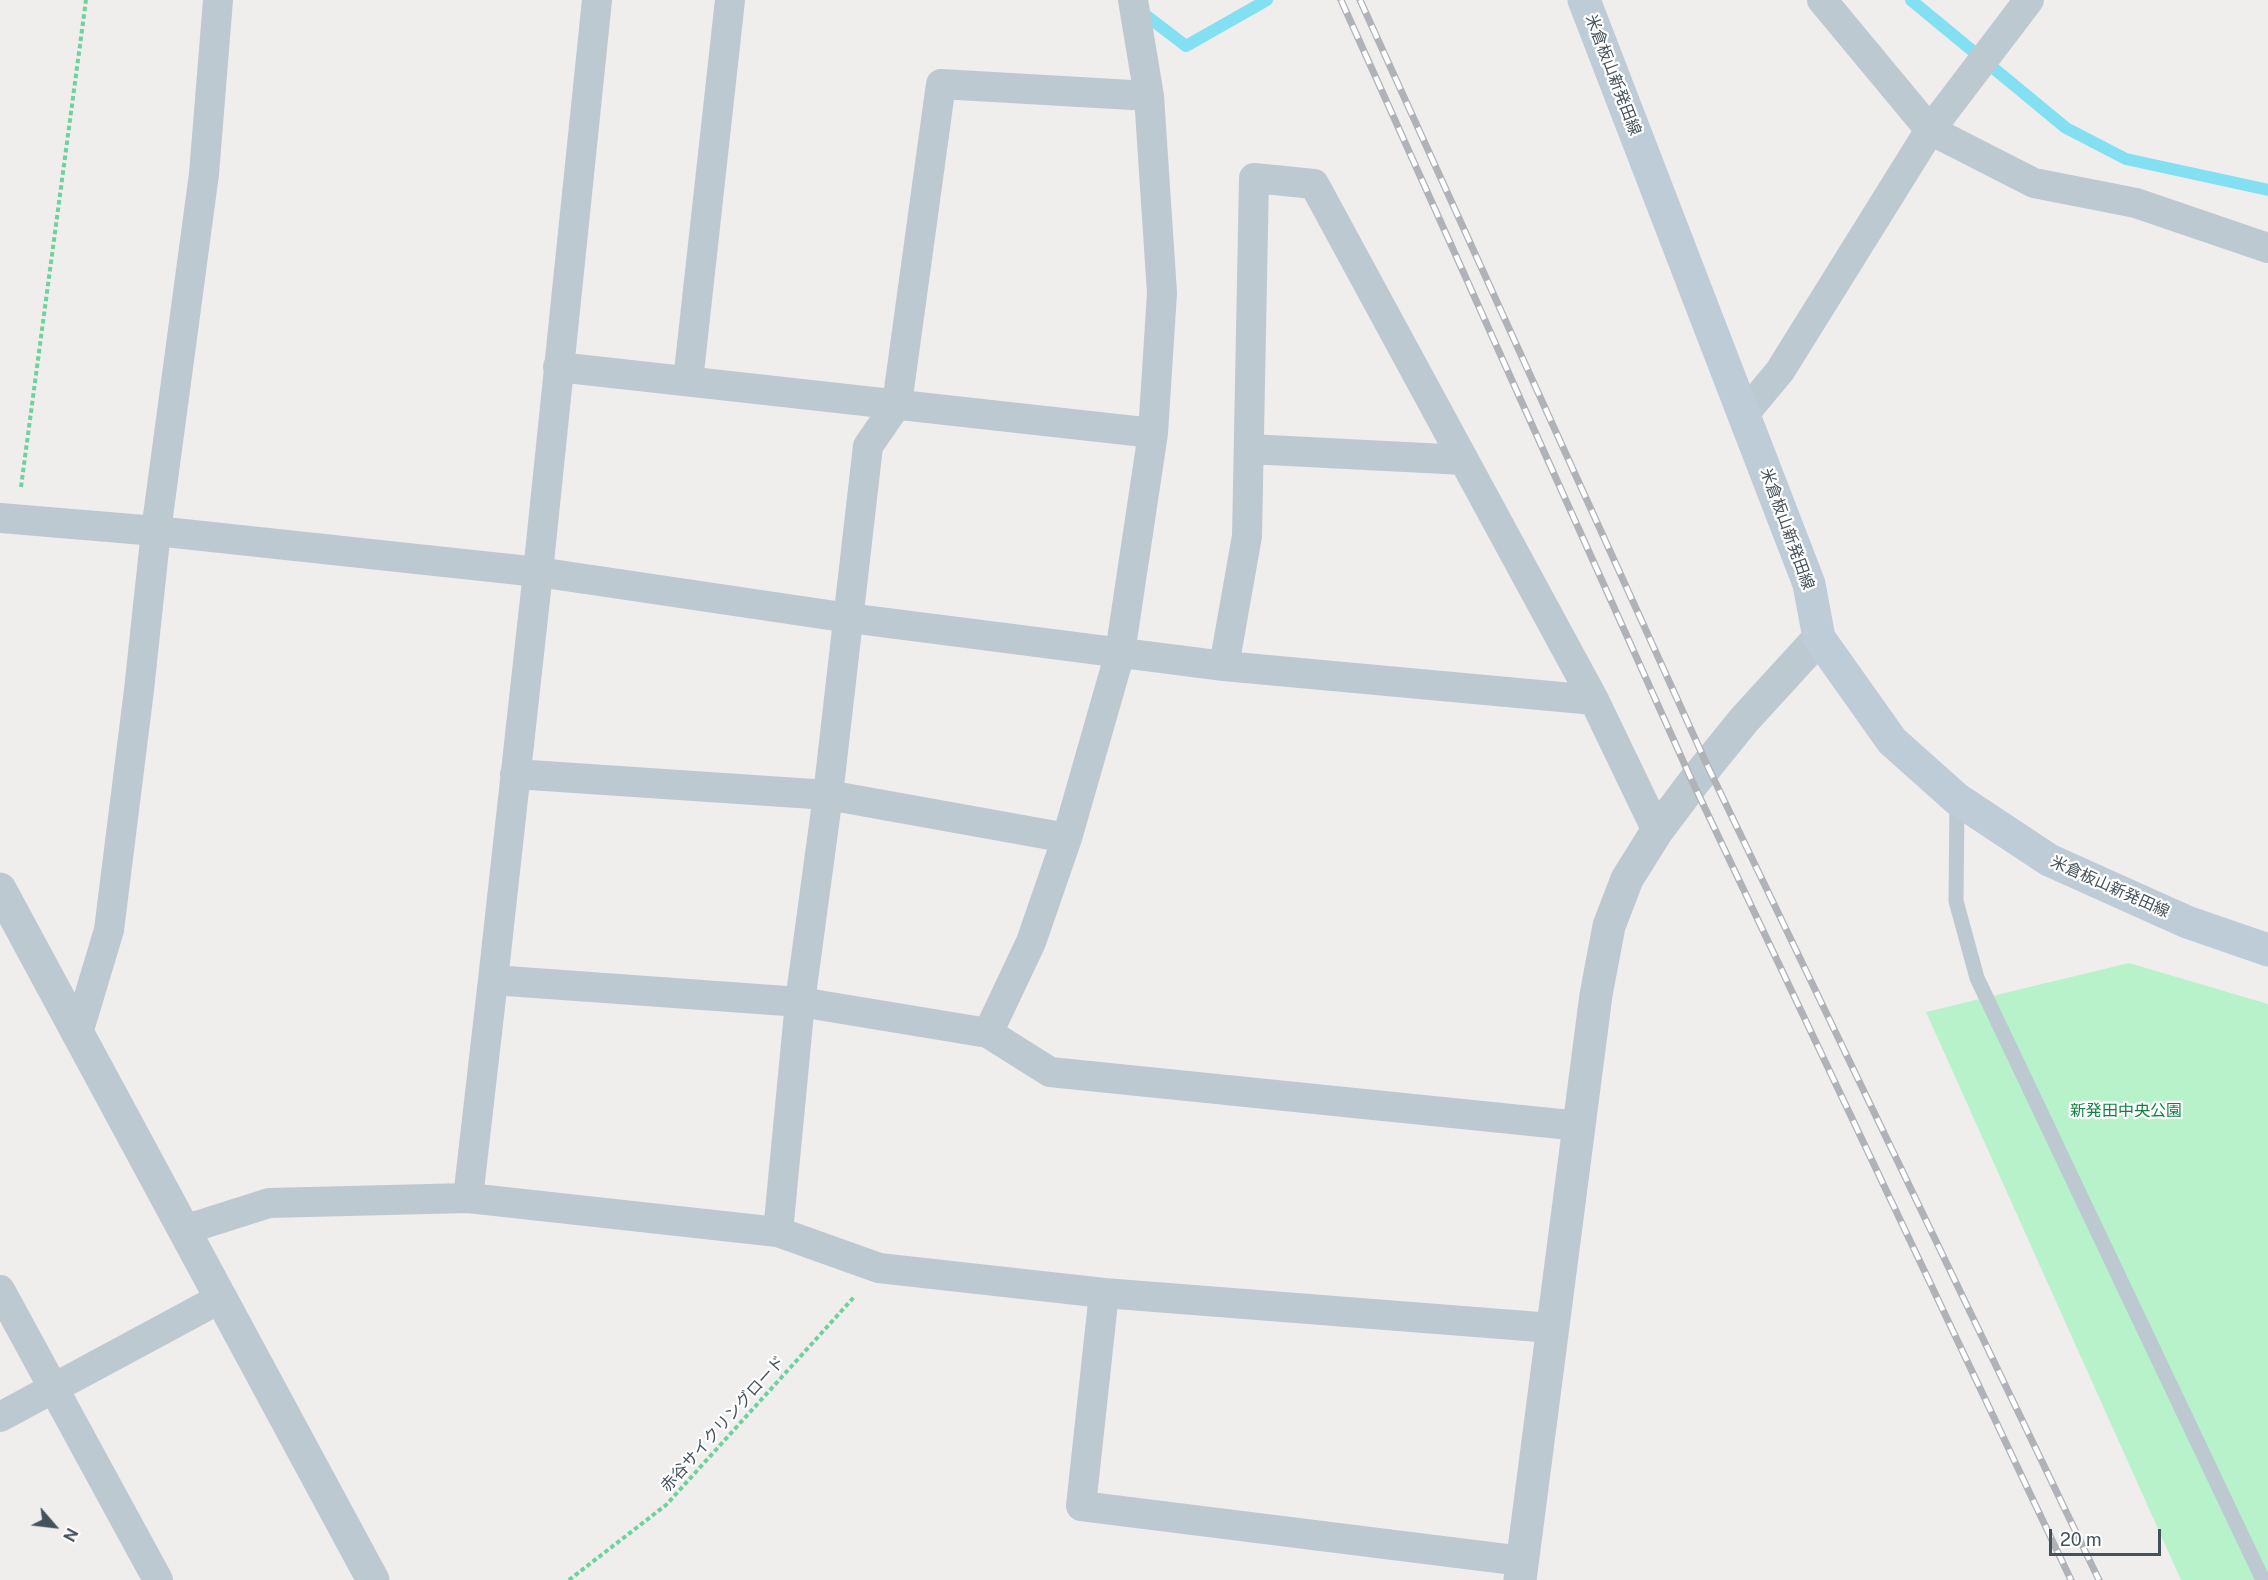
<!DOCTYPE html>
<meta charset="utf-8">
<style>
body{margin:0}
#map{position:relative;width:2268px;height:1580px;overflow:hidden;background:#f0eded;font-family:"Public Sans",sans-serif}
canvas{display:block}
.north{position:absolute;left:24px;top:1496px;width:60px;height:60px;-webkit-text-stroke:4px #fff;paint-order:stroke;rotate:118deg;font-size:16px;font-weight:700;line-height:24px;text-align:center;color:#44525c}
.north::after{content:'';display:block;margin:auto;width:21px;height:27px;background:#44525c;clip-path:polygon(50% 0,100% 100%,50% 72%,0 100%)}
.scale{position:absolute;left:2049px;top:1529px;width:112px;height:27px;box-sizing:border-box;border:3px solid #44525c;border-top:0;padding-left:8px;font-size:18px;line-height:21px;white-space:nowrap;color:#44525c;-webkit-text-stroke:4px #fff;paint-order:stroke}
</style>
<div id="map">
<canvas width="2268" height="1580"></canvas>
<div class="north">N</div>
<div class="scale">20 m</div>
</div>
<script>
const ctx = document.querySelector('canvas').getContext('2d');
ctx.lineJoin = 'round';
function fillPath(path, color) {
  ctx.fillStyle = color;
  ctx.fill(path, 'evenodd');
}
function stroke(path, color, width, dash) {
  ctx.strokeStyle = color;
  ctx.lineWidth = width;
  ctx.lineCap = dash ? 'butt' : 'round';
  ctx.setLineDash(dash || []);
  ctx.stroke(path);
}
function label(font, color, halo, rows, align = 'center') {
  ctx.font = font + ' "Public Sans","Noto Sans JP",sans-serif';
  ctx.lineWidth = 4.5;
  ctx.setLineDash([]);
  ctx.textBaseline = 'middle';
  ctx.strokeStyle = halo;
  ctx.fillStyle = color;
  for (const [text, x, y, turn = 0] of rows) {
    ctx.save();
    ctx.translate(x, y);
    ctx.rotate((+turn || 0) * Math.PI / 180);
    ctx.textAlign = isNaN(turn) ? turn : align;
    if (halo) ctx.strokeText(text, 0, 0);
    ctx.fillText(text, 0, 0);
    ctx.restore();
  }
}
fillPath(new Path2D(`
 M2129,963L2268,1004V1580H2181L1926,1012Z`), '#b8f2cb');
stroke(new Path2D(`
 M1911,0L2066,128L2126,159L2268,190
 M1139,10L1186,46L1267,0`), '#82e0f2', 12);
stroke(new Path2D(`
 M21,487L86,0
 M569,1580L666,1505L855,1296`), '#6dd29c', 4, [4.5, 3]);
stroke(new Path2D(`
 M1957,799L1956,901L1977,978L2263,1580`), '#bcc9d1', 15);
stroke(new Path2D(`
 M597,0L538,572L493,980L800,1002L988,1033L1031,942L1067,838L1120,653L1153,433L1162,293L1149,96L1133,0
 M1822,0L1930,130L2034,183L2136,203L2268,248
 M558,367L1153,433
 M688,381L730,0
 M1745,413L1780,371L1930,130L2029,0
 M1249,449L1464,460
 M0,518L156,531L538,572L849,618L1224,666L1594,700
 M1224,666L1247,536L1254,178L1314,184L1594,700L1657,831
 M515,774L828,795L1067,838
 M78,1033L109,930L139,690L156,531L204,174L218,0
 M988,1033L1050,1072L1580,1126
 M468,1198L493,980
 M184,1230L269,1203L468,1198L778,1232L879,1268L1104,1293L1552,1328
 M778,1232L800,1002L828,795L868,446L897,404L941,84L1149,96
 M0,1290L158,1580
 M1104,1293L1081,1506L1522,1561
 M0,1417L221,1298`), '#bcc9d1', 30);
stroke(new Path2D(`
 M0,889L373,1580
 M1520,1580L1596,995L1609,926L1627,879L1657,831L1693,783L1744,720L1819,638`), '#bcc9d1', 33);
stroke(new Path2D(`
 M1584,0L1809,584L1819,638L1892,741L1957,799L2049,860L2187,922L2268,950`), '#beccd8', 33);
const rail = new Path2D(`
 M1341,0L1693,783L2071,1580
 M1360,0L1708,767L2099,1580`);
stroke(rail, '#afb3b8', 7);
stroke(rail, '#fff', 4.5, [14]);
label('16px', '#44525c', '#fff', [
 ["米倉板山新発田線",1613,75,69],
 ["米倉板山新発田線",1787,529,70],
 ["米倉板山新発田線",2110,887,24],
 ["赤谷サイクリングロード",723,1424,-48]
]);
label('16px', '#108244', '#fff', [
 ["新発田中央公園",2126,1111]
]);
</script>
